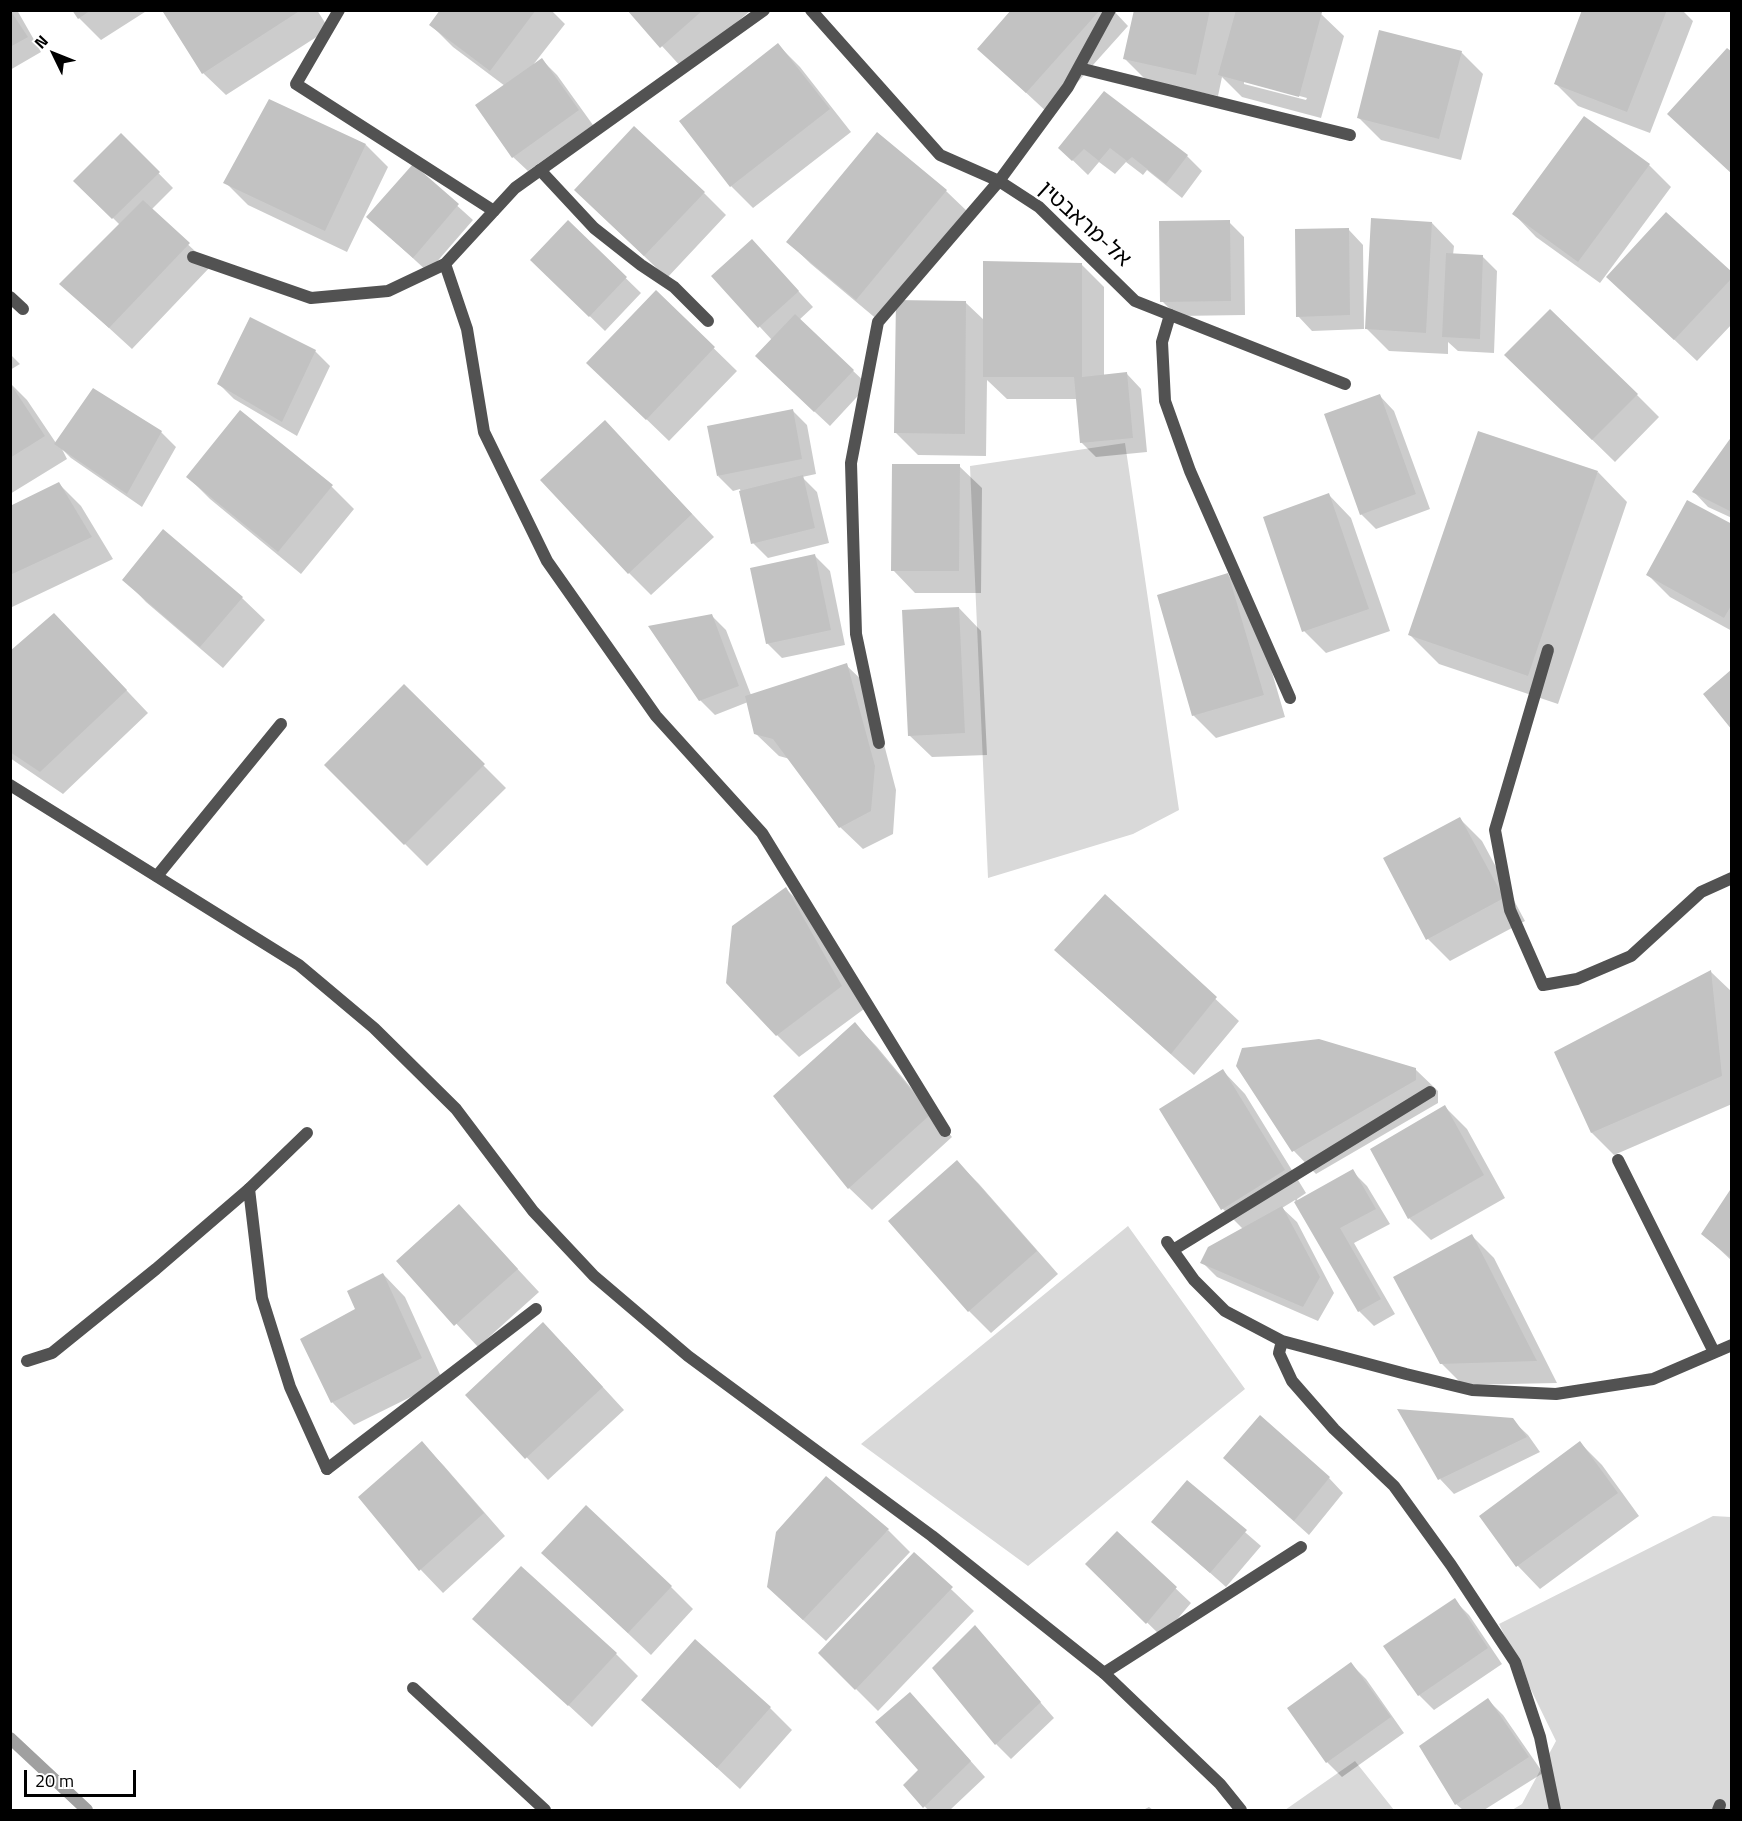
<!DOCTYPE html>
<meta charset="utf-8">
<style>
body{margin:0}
#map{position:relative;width:1742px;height:1821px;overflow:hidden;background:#fff;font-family:"Titillium Web",sans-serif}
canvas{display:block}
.frame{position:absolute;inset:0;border:12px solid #000;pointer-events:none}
.north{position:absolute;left:24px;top:24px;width:60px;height:60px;-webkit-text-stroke:4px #fff;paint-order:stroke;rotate:313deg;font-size:16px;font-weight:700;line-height:24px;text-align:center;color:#000}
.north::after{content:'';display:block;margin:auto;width:21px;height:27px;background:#000;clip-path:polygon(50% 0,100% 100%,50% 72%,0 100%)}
.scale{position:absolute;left:24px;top:1770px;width:112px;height:27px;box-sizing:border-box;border:3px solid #000;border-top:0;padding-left:8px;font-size:18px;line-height:21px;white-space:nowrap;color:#000;-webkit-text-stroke:4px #fff;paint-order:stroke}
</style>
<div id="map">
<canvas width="1742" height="1821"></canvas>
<div class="frame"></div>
<div class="north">N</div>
<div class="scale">20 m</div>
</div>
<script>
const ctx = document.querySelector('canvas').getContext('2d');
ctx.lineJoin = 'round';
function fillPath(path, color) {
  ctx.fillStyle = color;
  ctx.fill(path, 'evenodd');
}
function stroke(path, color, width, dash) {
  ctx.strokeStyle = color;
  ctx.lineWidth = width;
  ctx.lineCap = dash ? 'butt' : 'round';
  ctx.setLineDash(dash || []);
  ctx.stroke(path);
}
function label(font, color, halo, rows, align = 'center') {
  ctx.font = font + ' "Titillium Web","Noto Sans Hebrew",sans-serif';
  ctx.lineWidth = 5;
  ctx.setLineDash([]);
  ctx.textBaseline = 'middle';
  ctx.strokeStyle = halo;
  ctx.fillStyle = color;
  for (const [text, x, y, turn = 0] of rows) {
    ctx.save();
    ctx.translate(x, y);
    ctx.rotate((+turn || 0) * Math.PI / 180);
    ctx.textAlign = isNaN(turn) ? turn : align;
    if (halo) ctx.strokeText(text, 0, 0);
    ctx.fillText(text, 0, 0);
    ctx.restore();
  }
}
fillPath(new Path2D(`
 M1125,443L1179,810L1133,834L988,878L970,466Z
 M1128,1226L1245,1389L1028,1566L861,1444Z
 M1713,1516L1731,1517V1810H1512L1522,1804L1556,1741L1499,1624Z
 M1355,1761L1394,1810H1285Z`), '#d9d9d9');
fillPath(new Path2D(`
 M10,10H17L41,52L10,70Z
 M74,10H148L101,40L79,18Z
 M168,10H317L329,29L226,95L203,73Z
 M442,10H551L565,24L533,65L542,60L557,75L593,125L528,171L513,157L505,86L453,47L431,25Z
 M629,10H751L683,69Z
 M1013,10H1113L1128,26L1049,114L979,49Z
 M1135,10H1310L1321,14L1344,36L1321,118L1242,97L1222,77L1218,96L1147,81L1124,58ZM1244,81L1307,98L1306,100L1244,84Z
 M1584,10H1682L1693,21L1650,133L1578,106L1556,84Z
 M778,45L800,67L851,132L753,208L731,186Z
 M1461,52L1483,74L1461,160L1381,140L1359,118Z
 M1104,93L1187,156L1202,171L1182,198L1147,170L1143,175L1126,162L1115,174L1099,162L1088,175L1060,148Z
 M877,134L946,191L969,213L879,321L811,264L788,242Z
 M121,135L173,188L151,210L211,266L132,349L61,284L120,225L76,181Z
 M366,145L388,167L347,252L248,205L225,182Z
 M1649,165L1671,187L1600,283L1536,237L1514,214Z
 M413,166L473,220L428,272L368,217Z
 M704,193L726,215L667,278L598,212Z
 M568,222L641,293L605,331L532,260Z
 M1229,222L1244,237L1245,315L1177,316L1162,301Z
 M1432,223L1454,246L1453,255L1482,256L1497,271L1494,353L1458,351L1448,342V354L1389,351L1365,327H1366Z
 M1349,230L1363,245L1364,329L1312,331L1298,316Z
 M752,241L813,307L799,320L868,385L830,426L771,371L772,340L713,276Z
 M1082,265L1104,287V376L1127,374L1141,389L1147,452L1096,457L1081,442L1078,399H1007L987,380L986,456L918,455L896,433L966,303L985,321Z
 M1732,274V324L1697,361L1631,299Z
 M656,292L737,371L669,441L611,385Z
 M251,319L315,351L330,366L297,436L234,399L219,384Z
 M10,354L20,364L10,370Z
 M1529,378L1637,395L1659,417L1615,462Z
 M10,383L27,400L56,443L161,432L176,447L142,507L71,458L62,449L67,459L10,494Z
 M1380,396L1394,411L1430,509L1376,529L1361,514Z
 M792,410L807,425L816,474L802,477L817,492L829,543L768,558L753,543L740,489L733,491L718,476Z
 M605,422L714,537L651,595L629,573Z
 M1732,439V518L1708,507L1694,492Z
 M959,466L982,488L981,593H915L893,570Z
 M1598,472L1627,502L1558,704L1439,664L1410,635Z
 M188,477L332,487L354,509L301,574L210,499Z
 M59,484L81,506L113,559L12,607L10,605V507Z
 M1329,495L1351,518L1390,631L1326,653L1304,631Z
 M1732,526V631L1670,597L1648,575Z
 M163,531L242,598L265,620L223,668L146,602L124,579Z
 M815,556L830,571L845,645L782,658L767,643Z
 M1228,575L1250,597L1285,717L1216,738L1193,715Z
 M959,608L981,631L987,755L932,757L909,735Z
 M711,615L726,630L751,695L846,665L869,687L896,790L893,834L863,849L840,827L790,759L779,756L756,734L748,702L715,715L700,700Z
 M76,637L148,713L63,794L10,758V652Z
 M404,686L506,788L427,866L326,765Z
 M1460,819L1482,841L1525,921L1450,961L1428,939Z
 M786,889L808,911L864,1009L799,1057L777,1035Z
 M1105,896L1239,1021L1194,1075L1079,972L1056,950Z
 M1711,972L1732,992V1104L1614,1155L1592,1133L1556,1053Z
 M855,1024L877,1047L952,1137L872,1210L849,1188Z
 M1237,1066L1415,1069L1438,1091V1103L1316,1174L1294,1151Z
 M1223,1071L1245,1094L1306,1193L1297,1199L1298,1201L1352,1171L1367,1186L1390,1224L1354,1243L1395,1314L1374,1326L1359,1311L1295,1200L1282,1208L1297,1222L1334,1293L1318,1321L1217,1277L1202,1262L1243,1229L1223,1209L1161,1109Z
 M1445,1107L1467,1129L1505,1198L1431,1240L1409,1218Z
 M957,1162L979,1184L1058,1274L991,1333L969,1311Z
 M1732,1189V1261L1703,1234Z
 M459,1206L539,1292L478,1347L398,1261Z
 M1471,1235L1494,1258L1557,1383L1463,1385L1441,1363Z
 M383,1274L405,1297L443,1381L354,1425L332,1402L357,1309Z
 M566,1347L624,1410L548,1480L468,1395Z
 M1512,1420L1528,1435L1540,1452L1454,1494L1440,1479Z
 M422,1443L444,1466L505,1536L443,1593L421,1570L360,1497Z
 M1580,1443L1602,1465L1639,1516L1540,1589L1518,1566L1481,1516Z
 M1240,1473L1329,1478L1343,1493L1309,1535Z
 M1187,1482L1261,1546L1226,1587L1153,1522Z
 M888,1530L910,1552L826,1641L791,1609Z
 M1117,1533L1191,1603L1162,1637L1087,1564Z
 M914,1554L974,1611L878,1711L820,1653Z
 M566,1575L671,1587L693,1609L651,1655Z
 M1454,1600L1469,1615L1502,1664L1434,1710L1419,1695Z
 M475,1619L616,1654L638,1676L592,1727Z
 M975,1627L1054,1718L1011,1759L996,1744L934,1668Z
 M1351,1664L1366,1679L1404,1733L1342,1777L1327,1762L1289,1708Z
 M643,1700L770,1708L792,1730L740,1789Z
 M1488,1700L1503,1715L1543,1773L1484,1810H1463L1456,1804Z
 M924,1709L985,1777L950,1810H928L905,1785L920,1771Z
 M1149,1807L1153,1810H1143Z`), '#0003');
stroke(new Path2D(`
 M10,1738L87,1810`), '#a0a0a0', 12);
fillPath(new Path2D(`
 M10,10L28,37L10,47Z
 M72,10H91L78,19Z
 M165,10H301L202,74L163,12Z
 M440,10H536L490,71L429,25Z
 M627,10H703L660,48Z
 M1011,10H1100L1026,93L977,49Z
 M1134,10H1210L1196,75L1123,59Z
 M1236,10H1315L1322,12L1299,97L1218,75Z
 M1582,10H1667L1627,112L1554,84Z
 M1379,30L1462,51L1439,139L1357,118Z
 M778,43L830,109L730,187L679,121Z
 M1727,48L1732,52V174L1667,114Z
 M542,58L579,110L512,158L475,105Z
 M1104,91L1188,155L1166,184L1132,157L1127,161L1110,148L1099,161L1084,149L1072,161L1058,148Z
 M269,99L366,144L325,231L223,183Z
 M1584,116L1650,164L1578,262L1512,214Z
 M634,126L705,192L644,256L574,190Z
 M877,132L947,190L856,300L786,242Z
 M121,133L160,172L112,219L73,181Z
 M413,164L459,204L413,258L366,217Z
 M143,200L190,243L109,328L59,284Z
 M1666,212L1732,272V278L1674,340L1606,277Z
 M1371,218L1432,222L1426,333L1365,329Z
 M568,220L627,277L589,317L530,260Z
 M1230,220L1231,301L1160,302L1159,221Z
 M1349,228L1350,315L1296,317L1295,229Z
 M752,239L799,291L758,328L711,276Z
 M1446,253L1483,255L1480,339L1442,337Z
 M983,261L1082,263V377L1127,372L1133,438L1080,443L1074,377H983Z
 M656,290L715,347L646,420L586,363Z
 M896,300L966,301L965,434L894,433Z
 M1550,309L1638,394L1592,440L1504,355Z
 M795,314L854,370L814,412L755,356Z
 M250,317L316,350L282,422L217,384Z
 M10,383L45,436L10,458Z
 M93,388L162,431L127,494L54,444Z
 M1380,394L1416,494L1360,515L1324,414Z
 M793,409L802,459L717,476L707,426Z
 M240,410L333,485L278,552L186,477Z
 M605,420L692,514L628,574L540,480Z
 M1478,431L1598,471L1528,676L1408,635Z
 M1732,436V512L1692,492Z
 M892,464H960L959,571H891Z
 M803,475L815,528L751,544L739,491Z
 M59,482L92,537L10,575V506Z
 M1329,493L1369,609L1302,632L1263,517Z
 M1687,500L1732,524V604L1724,618L1646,575Z
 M163,529L243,597L200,647L122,580Z
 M815,554L831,630L766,644L750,568Z
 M1228,573L1264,695L1192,716L1157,595Z
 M959,607L965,733L908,736L902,610Z
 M54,613L127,690L40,772L10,752V651Z
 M712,614L739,686L699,701L648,626Z
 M847,663L875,766L871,811L839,828L773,739L754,734L745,696Z
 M1732,669V730L1703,694Z
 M404,684L485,764L404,845L324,765Z
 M1460,817L1504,898L1426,940L1383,858Z
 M786,887L842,986L776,1036L726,983L732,926Z
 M1105,894L1217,997L1171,1054L1054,950Z
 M1711,970L1722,1076L1591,1133L1554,1052Z
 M855,1022L931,1114L848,1189L773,1096Z
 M1319,1039L1416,1068V1080L1292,1152L1236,1066L1242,1048Z
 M1223,1069L1285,1170L1221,1210L1159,1109Z
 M1445,1105L1484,1175L1408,1219L1370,1149Z
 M957,1160L1037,1251L968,1312L888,1221Z
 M1353,1169L1376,1209L1340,1228L1381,1299L1358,1312L1294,1202Z
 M1732,1187V1259L1701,1234Z
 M459,1204L518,1269L454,1326L396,1261Z
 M1282,1206L1320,1277L1303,1307L1200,1263L1208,1247Z
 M1472,1234L1537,1361L1440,1364L1393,1277Z
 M383,1273L422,1358L331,1403L300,1339L355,1309L347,1291Z
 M543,1322L603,1387L525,1459L465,1395Z
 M1397,1409L1513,1418L1527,1437L1438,1480Z
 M1260,1415L1330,1477L1294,1521L1223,1458Z
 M422,1441L484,1513L419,1571L358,1497Z
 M1580,1441L1618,1493L1516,1567L1479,1516Z
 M826,1476L889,1529L803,1620L767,1587L776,1532Z
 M1187,1480L1247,1530L1210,1573L1151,1522Z
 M586,1505L672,1586L628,1633L541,1553Z
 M1117,1531L1177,1587L1146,1624L1085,1564Z
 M914,1552L953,1587L855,1690L818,1653Z
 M521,1566L617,1653L568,1706L472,1619Z
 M1455,1598L1488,1648L1418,1696L1383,1646Z
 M975,1625L1041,1702L995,1745L932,1668Z
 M695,1639L771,1707L717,1768L641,1700Z
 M1351,1662L1391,1717L1326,1763L1287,1708Z
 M910,1692L971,1761L923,1808L903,1785L918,1770L875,1722Z
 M1488,1698L1529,1757L1455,1805L1419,1746Z`), '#c2c2c2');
stroke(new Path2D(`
 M540,170L594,228L641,265L674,287L708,321
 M1170,315L1162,342L1165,401L1190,471L1290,698
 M157,876L281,724
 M1618,1160L1714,1352
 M249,1189L307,1133
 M327,1469L536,1309
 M1104,1673L1301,1547
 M413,1688L545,1810
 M1718,1810L1720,1805`), '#525252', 12);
stroke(new Path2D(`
 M339,10L296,84L494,211
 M811,10L940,155L999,181L1039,207L1135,301L1345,384
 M1079,68L1350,135
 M193,257L311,298L388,291L445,264L515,188L764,10
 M445,264L467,329L484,432L547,561L656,716L762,833L945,1131
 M10,297L23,309
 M1548,650L1495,830L1510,910L1543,985L1577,979L1631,956L1701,892L1732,878
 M879,743L856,634L851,463L878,322L999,181L1068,87L1110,10
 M1167,1242L1194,1280L1225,1311L1282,1341L1406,1374L1472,1390L1556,1394L1653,1379L1732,1345
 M1173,1250L1430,1092
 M1282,1341L1279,1353L1292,1381L1334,1429L1394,1486L1451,1565L1515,1662L1540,1737L1555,1810
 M27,1361L52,1353L156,1269L249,1189L262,1298L290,1387L327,1469`), '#525252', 12);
stroke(new Path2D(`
 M10,785L299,965L374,1028L456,1109L533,1211L594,1276L688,1356L932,1536L1104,1673L1220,1784L1241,1810`), '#525252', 12);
label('22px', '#000', '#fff', [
 ["אל-מראבטין",1084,225,42]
]);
</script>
